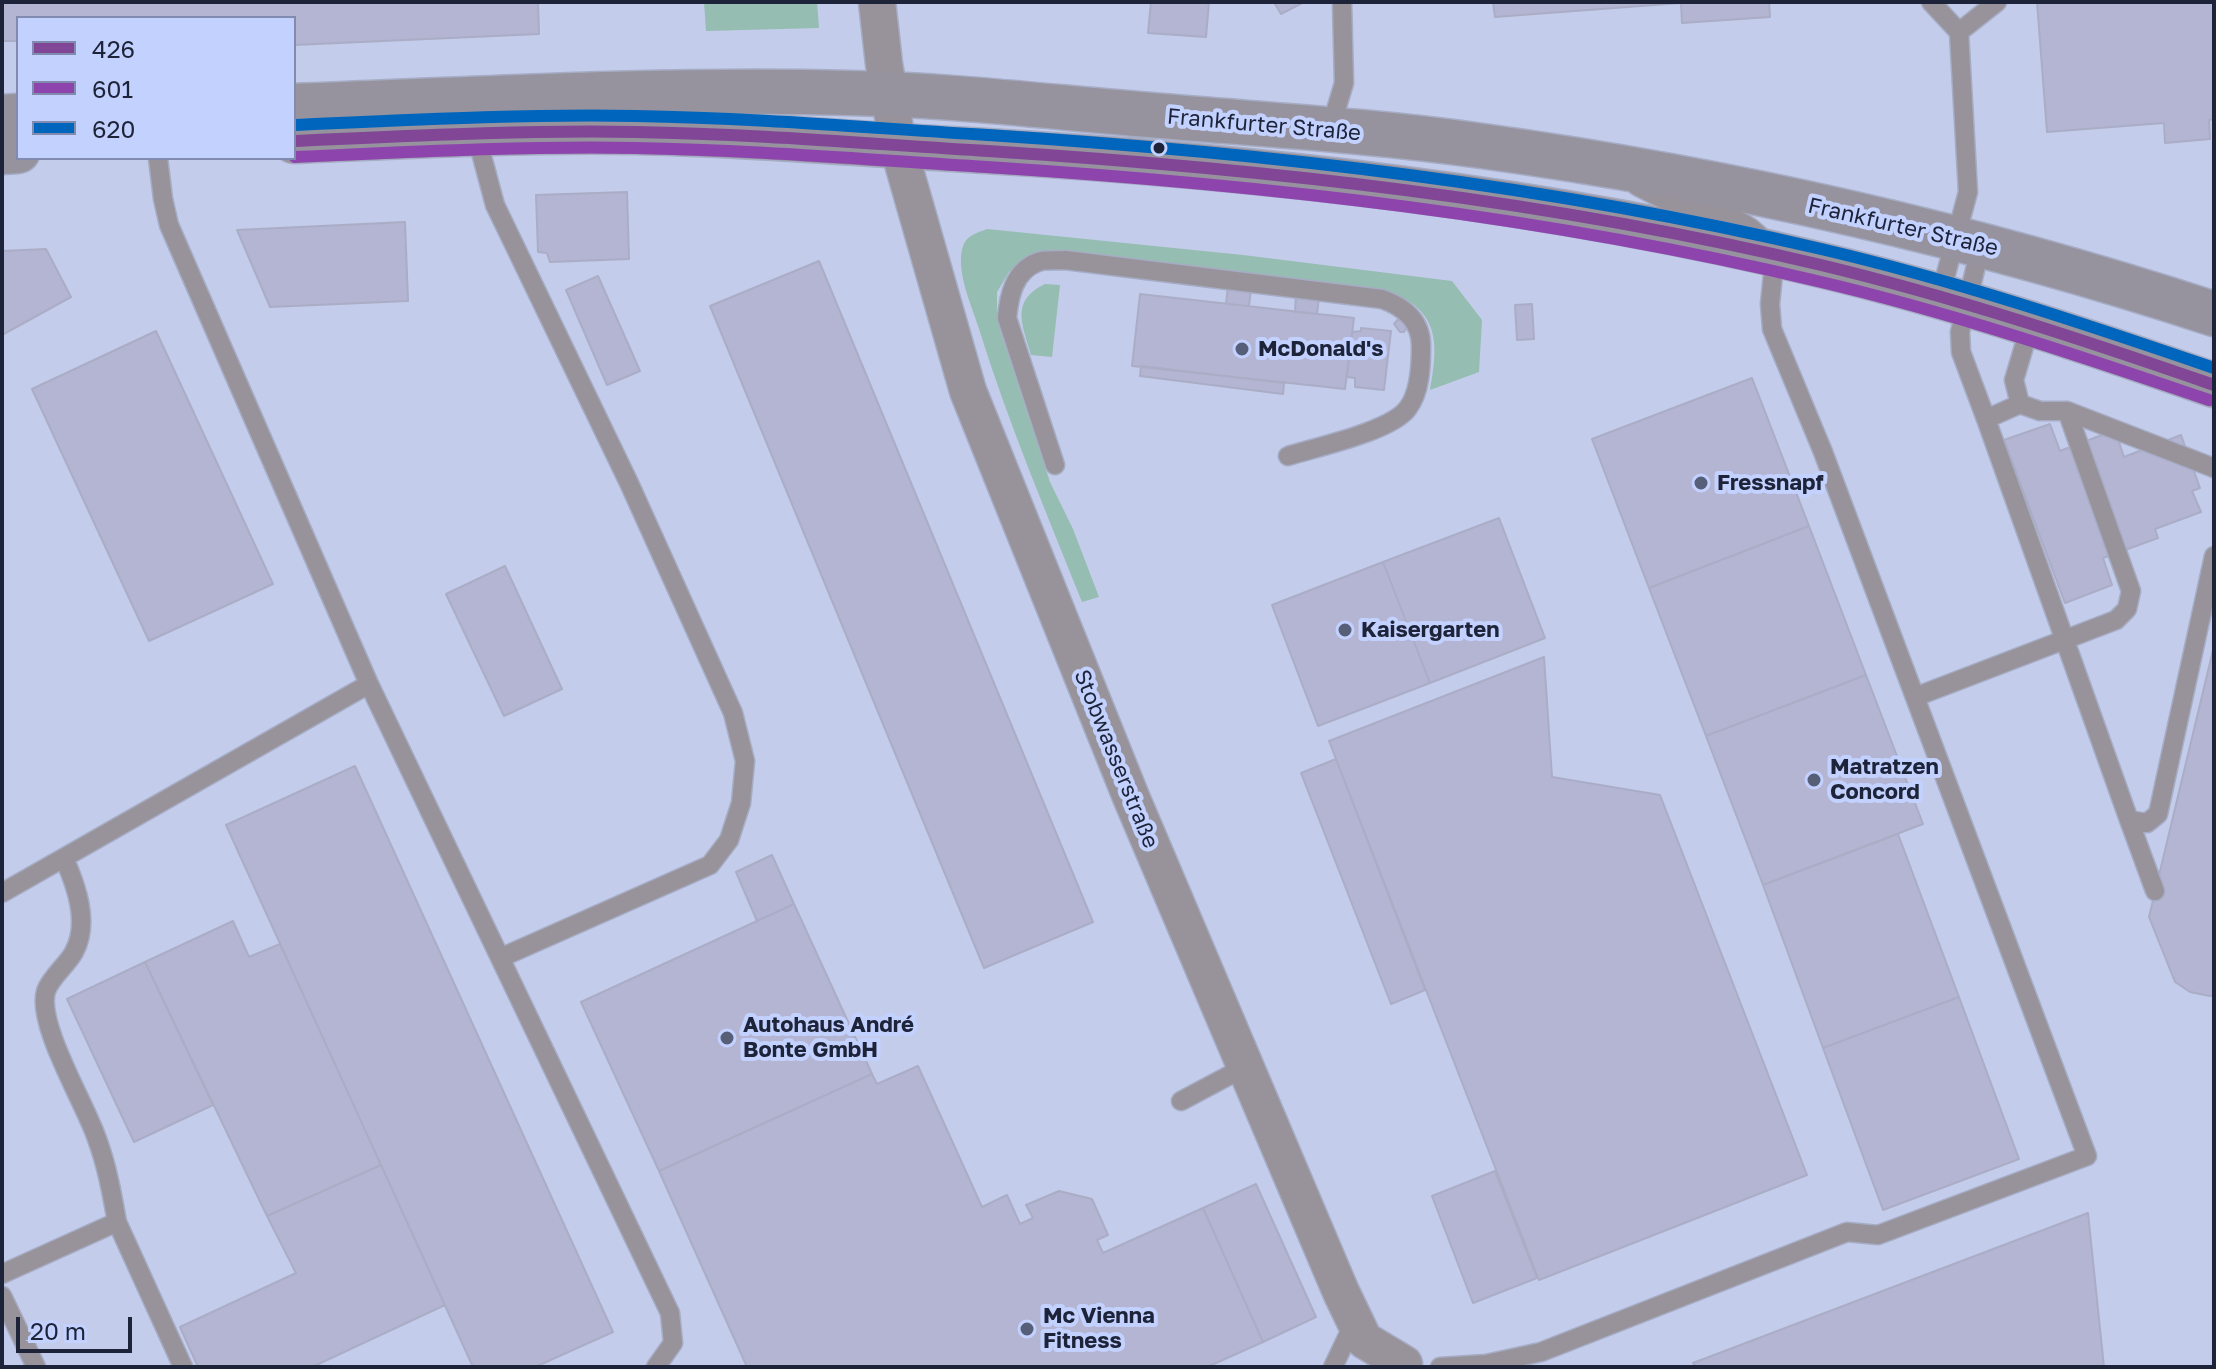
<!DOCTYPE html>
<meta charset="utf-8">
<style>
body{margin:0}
#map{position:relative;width:2216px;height:1369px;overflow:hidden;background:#c3cceb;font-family:"Golos Text",sans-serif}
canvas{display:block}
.frame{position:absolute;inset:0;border:4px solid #1d2338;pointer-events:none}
.legend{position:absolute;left:16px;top:16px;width:280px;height:144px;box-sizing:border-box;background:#c3d1ff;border:2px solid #818baf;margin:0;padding:10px 14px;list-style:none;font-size:24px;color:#1d2338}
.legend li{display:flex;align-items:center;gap:16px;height:40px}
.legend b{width:40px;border:2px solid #818baf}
.scale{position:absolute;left:16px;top:1317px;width:116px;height:36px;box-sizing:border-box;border:4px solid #1d2338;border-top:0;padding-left:10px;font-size:24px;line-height:28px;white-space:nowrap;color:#1d2338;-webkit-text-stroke:6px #c3d1ff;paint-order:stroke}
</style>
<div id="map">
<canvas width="2216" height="1369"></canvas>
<div class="frame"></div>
<ul class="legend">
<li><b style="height:10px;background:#814796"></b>426</li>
<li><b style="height:10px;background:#8e44ad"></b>601</li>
<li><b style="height:10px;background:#0065bd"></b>620</li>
</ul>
<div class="scale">20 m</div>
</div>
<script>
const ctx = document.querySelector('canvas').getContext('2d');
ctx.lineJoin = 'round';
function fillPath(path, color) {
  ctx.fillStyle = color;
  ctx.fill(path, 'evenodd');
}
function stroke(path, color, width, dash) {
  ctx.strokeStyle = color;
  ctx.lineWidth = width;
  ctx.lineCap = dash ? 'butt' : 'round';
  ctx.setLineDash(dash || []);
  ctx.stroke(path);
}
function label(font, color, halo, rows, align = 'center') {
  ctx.font = font + ' "Golos Text",sans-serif';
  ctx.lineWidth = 8;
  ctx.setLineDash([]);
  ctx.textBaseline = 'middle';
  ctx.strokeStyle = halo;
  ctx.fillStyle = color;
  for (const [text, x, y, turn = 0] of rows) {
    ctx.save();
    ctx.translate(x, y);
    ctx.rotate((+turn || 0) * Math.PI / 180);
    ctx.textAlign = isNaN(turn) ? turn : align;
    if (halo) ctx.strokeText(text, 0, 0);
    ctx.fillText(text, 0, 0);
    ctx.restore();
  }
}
fillPath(new Path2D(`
 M704,2H817L819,28L706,31Z
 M987,229L1243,255L1452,281L1482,320L1479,372L1430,390C1439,342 1439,311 1389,291L1053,252L1028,258L1009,272L997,292V321L1050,482L1073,529L1099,597L1082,602C1046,512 1008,422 979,329C972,306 955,271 963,246C967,235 977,233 987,229Z
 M1045,284L1060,285L1052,357L1031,355C1023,326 1009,301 1045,284Z`), '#96bdb1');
const building = new Path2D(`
 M2,2H538L539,34L294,45V18H18V41H2Z
 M1151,2H1209L1206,37L1148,33Z
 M1274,2H1304L1281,14Z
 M1493,2H1769L1770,17L1682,23L1681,3L1495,17Z
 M2037,2H2214V119L2209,120L2210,139L2165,143L2164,123L2047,132Z
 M627,192L629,259L550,262L547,253L538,252L536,195Z
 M405,222L408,301L270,307L237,230Z
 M46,249L71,297L2,335V251Z
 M819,261L1093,922L984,968L710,306Z
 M598,276L640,371L607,385L566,290Z
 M1228,286L1251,289L1249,306L1226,304Z
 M1140,294L1354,318L1345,389L1132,366Z
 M1296,294L1319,297L1317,314L1295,312Z
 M1532,304L1534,339L1517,340L1515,305Z
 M1401,316L1407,327L1404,332H1400L1394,324Z
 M1361,328L1391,331L1384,390L1355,387V378L1347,377L1352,332L1361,331Z
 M156,331L273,584L149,641L32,389Z
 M1141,366L1284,383L1283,394L1140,376Z
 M1752,378L1809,526L1649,588L1592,439Z
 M2050,424L2060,451L2115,430L2124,457L2181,435L2200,488L2192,491L2201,512L2155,529L2158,538L2103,558L2112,585L2065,603L2004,440Z
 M1499,518L1545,638L1430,683L1383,562Z
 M1809,526L1866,675L1706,736L1649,588Z
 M1383,562L1430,683L1318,726L1272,605Z
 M505,566L562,689L504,716L446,594Z
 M2214,646V995L2210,996L2190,992L2175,982L2149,917Z
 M1544,657L1552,777L1660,795L1807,1175L1539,1280L1329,741Z
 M1866,675L1923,824L1763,885L1706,736Z
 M1336,759L1425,990L1391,1004L1301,773Z
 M355,766L613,1332L535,1367H473L226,825Z
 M1898,834L1959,997L1823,1048L1763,885Z
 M772,855L794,904L757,921L736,872Z
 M794,904L872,1074L659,1171L581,1002Z
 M233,921L249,957L280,944L381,1165L267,1216L145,962Z
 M145,962L213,1105L134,1142L67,999Z
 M1959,997L2019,1159L1883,1210L1823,1048Z
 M918,1066L982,1207L1007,1195L1020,1224L1033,1218L1026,1205L1059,1191L1092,1199L1108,1235L1097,1240L1103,1253L1203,1208L1263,1342L1207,1367H747L659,1171L872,1074L877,1084Z
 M381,1165L445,1305L312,1367H198L180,1327L296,1273L267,1216Z
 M1495,1171L1537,1278L1473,1303L1432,1196Z
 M1256,1184L1316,1317L1263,1342L1203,1208Z
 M2088,1213L2104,1367H1695L1693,1363Z`);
fillPath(building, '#b4b5d3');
stroke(building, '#aaadc5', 2);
const service = new Path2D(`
 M1931,2L1959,32L1968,192L1940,296
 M1959,32L1997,2
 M1330,130L1344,83L1342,2
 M476,134L495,205L629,483L733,713L745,761L741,803L729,840L710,865L500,958
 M158,158L163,199L169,225L369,684L670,1313L673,1343L656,1367
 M1981,245L1960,332L1961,352L1986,419L2020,404L2014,380L2031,323
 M2020,404L2040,411H2067L2214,468
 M1986,419L2129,820L2147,823L2158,814L2214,556
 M1055,465L1007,318C1009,296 1014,271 1038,262C1045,259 1057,261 1065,260L1382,299C1405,307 1422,322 1421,348C1421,367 1420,392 1408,408C1392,431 1317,447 1288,456
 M1915,697L2116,620L2127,609L2131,591L2067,411
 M2129,820L2155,891
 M64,858C76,885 90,923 74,952C67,965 51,977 46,991C36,1024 86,1105 97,1139C107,1166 112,1194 117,1222
 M2,893L369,684
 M1181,1101L1245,1067
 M2,1274L117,1222L183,1367
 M2,1296L36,1367
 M1333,1367L1355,1321
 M1440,1367L1486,1364L1541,1352L1847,1232L1878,1235L2087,1156L1823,452L1772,329L1770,304L1775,254C1743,209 1725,219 1678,205C1664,200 1650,193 1637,186`);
const minor = new Path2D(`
 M877,2L884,64L898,146L968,391L1131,797L1341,1292L1364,1340L1404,1364`);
const secondary = new Path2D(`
 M294,106C479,99 665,88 850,93C954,95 1058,108 1162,116C1269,125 1376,131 1482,146C1730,180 1976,236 2214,314
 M2,117L18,116
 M294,141C408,136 522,130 636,132C747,134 858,144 969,150C1255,166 1542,197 1821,265C1955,297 2084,340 2214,385
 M2,152L18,151`);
stroke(service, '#a5acc4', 21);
stroke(minor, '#a5acc4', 39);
stroke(secondary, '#a5acc4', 47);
stroke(service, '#98939a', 18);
stroke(minor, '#98939a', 36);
stroke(secondary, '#96939e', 44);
stroke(new Path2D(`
 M294,141C408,136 522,130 636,132C754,134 871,144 988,151C1269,169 1547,200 1821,265C1954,297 2084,340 2214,385`), '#814796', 12);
stroke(new Path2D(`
 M295,157C408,152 522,146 636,148C753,150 870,160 987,167C1266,185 1544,216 1817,281C1950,312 2080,356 2209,400`), '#8e44ad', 12);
stroke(new Path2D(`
 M294,125C408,120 522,114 636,116C754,118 871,128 988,135C1269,153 1547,185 1821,249C1954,280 2085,324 2214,368`), '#0065bd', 12);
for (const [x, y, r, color] of [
 [1159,148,7,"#1d2338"],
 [1242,349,8,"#575e77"],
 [1701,483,8,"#575e77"],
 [1345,630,8,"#575e77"],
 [1814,780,8,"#575e77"],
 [727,1038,8,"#575e77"],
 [1027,1329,8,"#575e77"]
]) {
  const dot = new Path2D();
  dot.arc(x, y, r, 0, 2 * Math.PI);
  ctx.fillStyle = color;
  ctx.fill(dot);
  stroke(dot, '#c3d1ff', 3);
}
label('22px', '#1d2338', '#c3d1ff', [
 ["Frankfurter Straße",1264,125,5],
 ["Frankfurter Straße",1903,227,13],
 ["Stobwasserstraße",1116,759,68]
]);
label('bold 22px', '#1d2338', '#c3d1ff', [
 ["McDonald's",1258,349],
 ["Fressnapf",1717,483],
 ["Kaisergarten",1361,630],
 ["Matratzen",1830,767],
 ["Concord",1830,792],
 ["Autohaus André",743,1025],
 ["Bonte GmbH",743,1050],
 ["Mc Vienna",1043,1316],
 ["Fitness",1043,1341]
], 'left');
</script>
